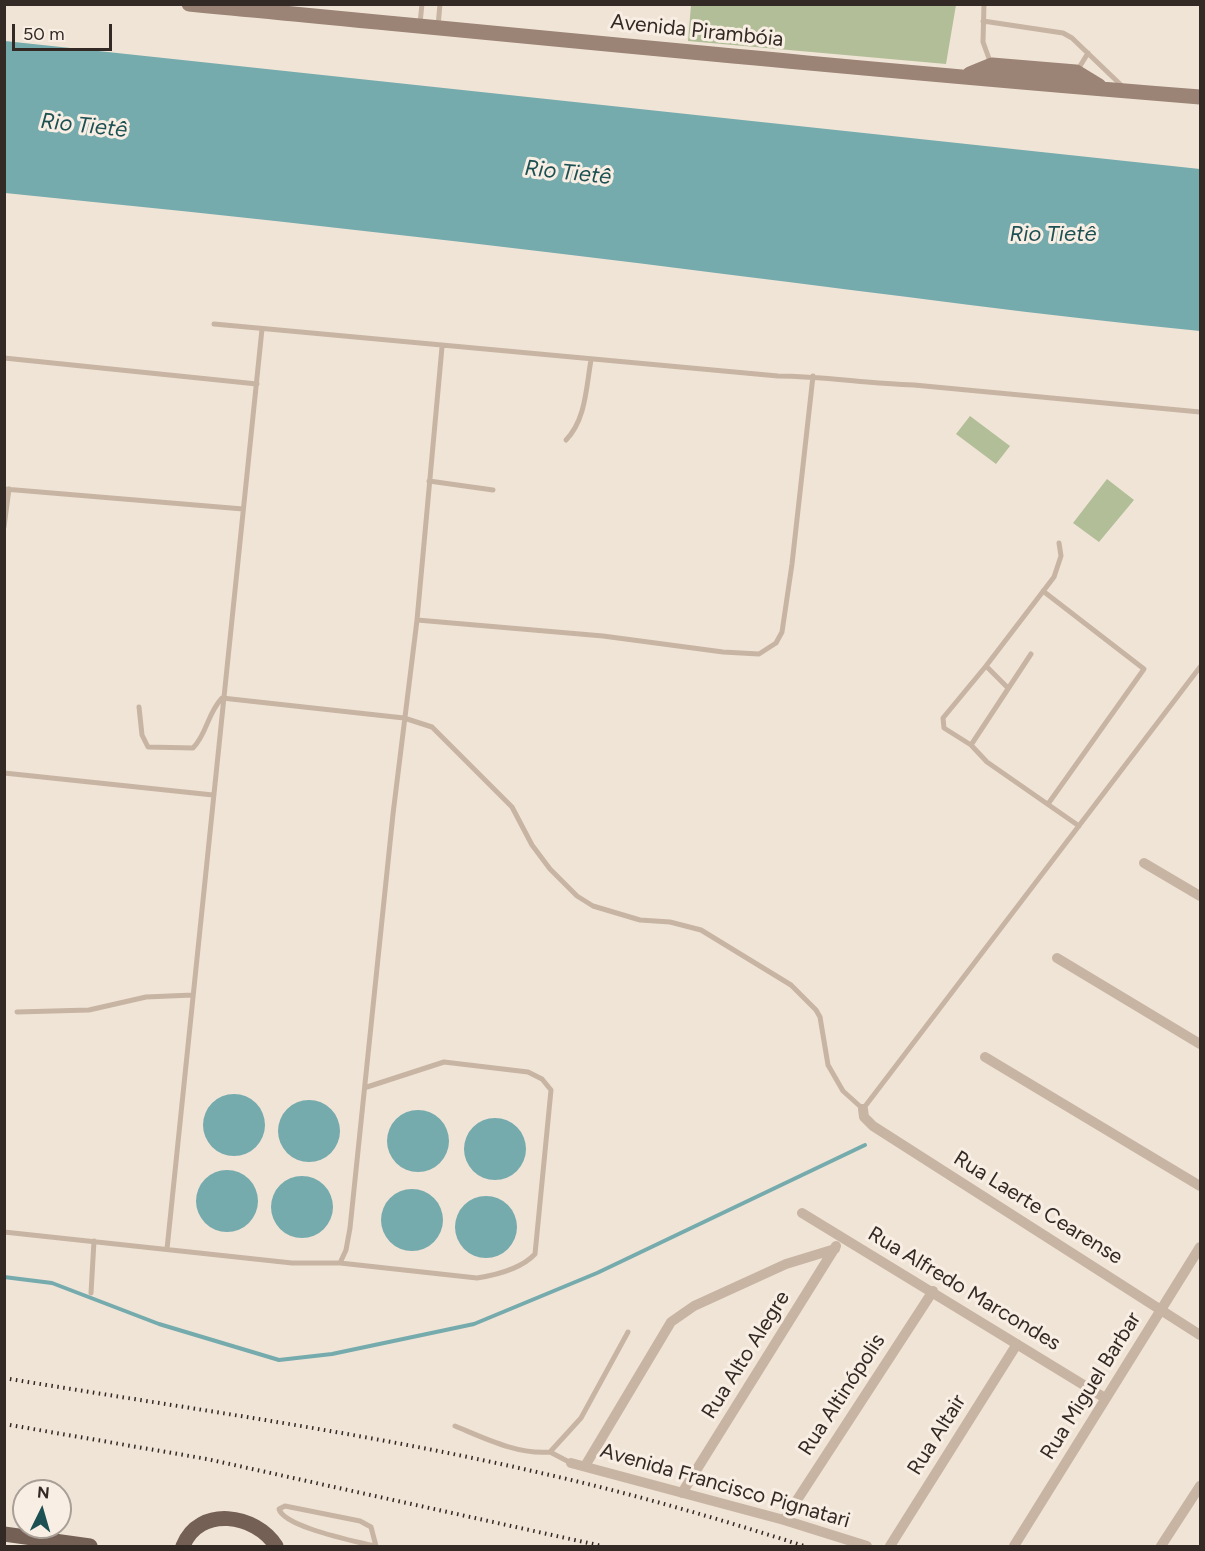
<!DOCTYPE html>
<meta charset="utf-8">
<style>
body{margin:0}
#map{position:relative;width:1205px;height:1551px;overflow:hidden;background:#f0e4d7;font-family:Figtree,sans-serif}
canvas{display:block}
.frame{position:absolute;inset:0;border:6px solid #332925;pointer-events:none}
.north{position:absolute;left:12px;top:1479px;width:60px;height:60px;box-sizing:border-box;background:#f8eee3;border:2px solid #a99f97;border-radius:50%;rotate:5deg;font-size:16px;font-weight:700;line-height:24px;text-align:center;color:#332925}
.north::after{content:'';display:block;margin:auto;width:21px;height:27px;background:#1c5053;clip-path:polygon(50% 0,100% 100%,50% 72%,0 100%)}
.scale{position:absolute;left:12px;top:24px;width:100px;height:27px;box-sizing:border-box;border:3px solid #332925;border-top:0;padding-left:8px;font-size:18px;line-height:21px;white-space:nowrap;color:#332925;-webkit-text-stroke:4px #f8eee3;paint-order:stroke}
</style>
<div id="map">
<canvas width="1205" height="1551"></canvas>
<div class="frame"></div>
<div class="north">N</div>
<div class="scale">50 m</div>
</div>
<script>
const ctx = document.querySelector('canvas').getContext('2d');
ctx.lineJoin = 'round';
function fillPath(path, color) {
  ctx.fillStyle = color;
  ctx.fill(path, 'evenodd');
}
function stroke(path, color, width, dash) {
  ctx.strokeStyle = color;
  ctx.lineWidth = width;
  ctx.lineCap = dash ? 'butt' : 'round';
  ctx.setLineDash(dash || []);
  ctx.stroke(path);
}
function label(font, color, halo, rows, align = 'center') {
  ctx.font = font + ' Figtree,sans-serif';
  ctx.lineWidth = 6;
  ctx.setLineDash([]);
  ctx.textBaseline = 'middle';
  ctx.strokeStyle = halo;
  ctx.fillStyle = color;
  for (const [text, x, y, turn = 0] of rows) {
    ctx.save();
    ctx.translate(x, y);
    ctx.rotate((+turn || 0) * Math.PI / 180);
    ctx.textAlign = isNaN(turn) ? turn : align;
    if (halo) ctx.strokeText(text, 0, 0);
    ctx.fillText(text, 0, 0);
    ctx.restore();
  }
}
fillPath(new Path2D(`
 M691,5V4L956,5L946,64L688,41Z
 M970,416L1010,446L996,464L956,434Z
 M1107,479L1134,500L1099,542L1073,523Z`), '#b2be97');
fillPath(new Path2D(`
 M5,41L1200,169V331C1044,316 888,294 732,275C490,244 247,217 5,193Z
 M203 1125a31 31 0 1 1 62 0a31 31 0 1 1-62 0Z
 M278 1131a31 31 0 1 1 62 0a31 31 0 1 1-62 0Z
 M387 1141a31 31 0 1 1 62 0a31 31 0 1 1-62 0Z
 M464 1149a31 31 0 1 1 62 0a31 31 0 1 1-62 0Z
 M196 1201a31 31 0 1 1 62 0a31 31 0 1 1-62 0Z
 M271 1207a31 31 0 1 1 62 0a31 31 0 1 1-62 0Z
 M381 1220a31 31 0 1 1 62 0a31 31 0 1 1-62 0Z
 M455 1227a31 31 0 1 1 62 0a31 31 0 1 1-62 0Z`), '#76abad');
stroke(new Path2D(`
 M4,1277L52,1283L159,1324L279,1360L332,1354L474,1324L597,1273L865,1145`), '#76abad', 4);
stroke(new Path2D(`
 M984,4L983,42L991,64
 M983,21L1063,33L1072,38L1122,86
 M420,23L422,4
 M438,26L440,4
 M1077,71L1088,53
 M214,324L778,376C824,376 868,384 914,385L1200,412
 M4,358L257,384
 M566,440C586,419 586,388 591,360
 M429,481L493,490
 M4,489L243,509
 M4,527L9,489
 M1043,591L1144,669L1048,804
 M417,620L603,636L723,652L759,654L776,643L782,632L792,564L813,376
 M1031,654L971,745L987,762L1079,826
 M986,666L1008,688
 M139,707L142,735L148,747L193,748C207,734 207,714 222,698L404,718L432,727L512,807L532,845L550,869L577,896L593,906L640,920L670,922L701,930L791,985L816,1010L820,1017L828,1065L843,1091L863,1109L1200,667
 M971,745L944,728L943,718L986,666L1054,577L1061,556L1059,543
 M4,773L213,795
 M17,1012L89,1010L146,997L193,995
 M4,1232L292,1263H340L346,1250L350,1228L393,814L417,620L442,347
 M167,1249L262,329
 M340,1263L477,1278C496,1275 522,1268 535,1254L551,1090L542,1079L528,1072L444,1062L367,1087
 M91,1293L94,1241
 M455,1426C484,1438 518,1455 550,1452L581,1418L628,1332
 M550,1452L571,1463
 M374,1546C355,1541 284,1527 279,1509L285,1506L360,1521L371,1527L376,1546`), '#c8b4a3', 5);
stroke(new Path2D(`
 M1144,863L1200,896
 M1057,958L1200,1044
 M985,1057L1200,1186
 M863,1109L864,1117L873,1126L1200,1335
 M802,1213L1105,1398
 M571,1463L784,1520L867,1546
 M585,1466L671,1322L694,1306L786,1264L835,1249
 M682,1493L836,1246
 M784,1520L933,1291
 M890,1546L1017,1344
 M1014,1546L1200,1247
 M1161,1546L1200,1486`), '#c8b4a3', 10);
stroke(new Path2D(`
 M189,4C526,36 863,70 1200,97
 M970,74L992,65L1076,72L1099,86`), '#9b8375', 15);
stroke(new Path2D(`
 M4,1534L90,1546
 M183,1546C199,1505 256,1514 276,1546`), '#756056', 15);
stroke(new Path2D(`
 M4,1378C183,1408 364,1432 541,1473C630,1493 717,1518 804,1546
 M4,1424L207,1459L602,1546`), '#332925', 4, [1.5, 4.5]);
label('21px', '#332925', '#f8eee3', [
 ["Avenida Pirambóia",697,31,6],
 ["Rua Laerte Cearense",1038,1208,32],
 ["Rua Alfredo Marcondes",964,1289,31],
 ["Rua Alto Alegre",746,1355,-58],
 ["Rua Miguel Barbar",1091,1386,-58],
 ["Rua Altinópolis",842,1395,-57],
 ["Rua Altair",937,1435,-58],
 ["Avenida Francisco Pignatari",725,1486,16]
]);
label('italic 22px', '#1c5053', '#f8eee3', [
 ["Rio Tietê",84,126,6],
 ["Rio Tietê",568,173,6],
 ["Rio Tietê",1053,235]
]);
</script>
